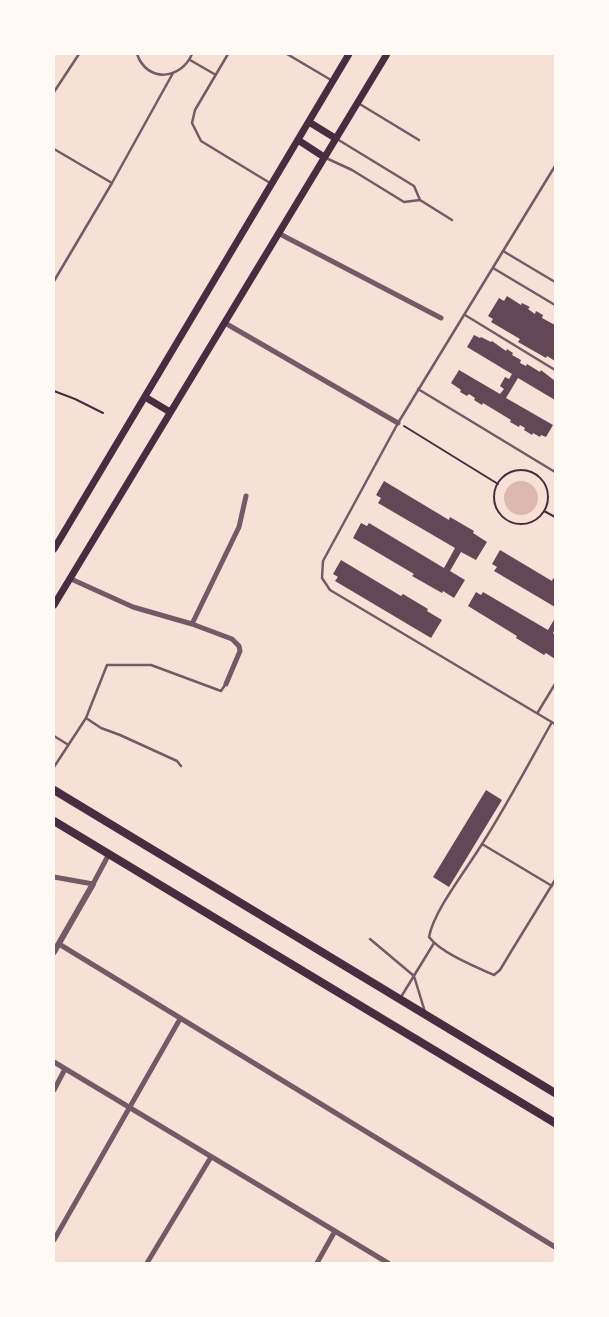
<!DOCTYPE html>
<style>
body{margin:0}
#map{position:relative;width:609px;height:1317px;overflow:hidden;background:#f7e1d7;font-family:Raleway,sans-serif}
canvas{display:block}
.frame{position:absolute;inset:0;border:55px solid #fffaf5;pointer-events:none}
</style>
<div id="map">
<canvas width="609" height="1317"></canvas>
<div class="frame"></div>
</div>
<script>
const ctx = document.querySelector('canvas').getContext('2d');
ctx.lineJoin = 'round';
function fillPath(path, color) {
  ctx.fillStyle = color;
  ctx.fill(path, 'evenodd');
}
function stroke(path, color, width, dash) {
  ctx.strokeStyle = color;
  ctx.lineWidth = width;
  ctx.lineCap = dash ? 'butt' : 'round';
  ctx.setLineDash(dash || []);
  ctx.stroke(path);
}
fillPath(new Path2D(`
 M504 498a17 17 0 1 1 34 0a17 17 0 1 1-34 0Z`), '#dcb8b0');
fillPath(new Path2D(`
 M507,296L521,305L522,303L530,307L528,309L535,314L536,311L543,315L542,318L555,325V361L547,356L546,358L518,342L520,339L491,322L493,319L488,316L499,298L504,301Z
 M474,335L480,338L481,337L491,342L492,341L506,351L507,349L513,353L512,355L521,360L520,363L526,366L527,364L540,372L541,370L555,381V400L518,378L506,398L553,425L546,437L541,435L540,437L533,433L532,435L524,430L525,428L520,425L519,427L510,422L511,420L483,403L482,405L474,400L475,398L469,394L467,396L460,392L461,390L451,383L459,370L500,394L504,389L500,386L505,377L509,379L512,374L467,347Z
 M384,481L449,520L450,517L474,531L473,533L487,542L476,560L461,552L450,571L465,580L454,598L443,591L442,593L412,576L414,574L353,538L361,523L367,526L369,523L444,568L455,548L378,503L381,498L376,495Z
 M500,550L552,581L553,578L555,580V607L494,571L497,567L492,564Z
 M341,560L401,596L403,594L428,609L427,611L442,620L431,638L335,581L338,577L333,574Z
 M476,592L481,595L483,592L548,630L555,618V629L553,633L555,635V659L546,653L544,655L516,638L517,636L468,606Z
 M486,790L502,800L449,887L433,877Z`), '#644757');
stroke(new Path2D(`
 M54,391L75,399L103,413
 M404,426L498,484
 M494 497a27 27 0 1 1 54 0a27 27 0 1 1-54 0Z
 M544,511L555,517`), '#4a2c40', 2);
stroke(new Path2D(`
 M137,54C147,83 181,80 192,54
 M228,54L195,110L192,123L201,141L270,183
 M287,54L331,80
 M190,60L216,75
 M54,92L79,54
 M358,103L419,140
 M337,139L414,186L420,200L452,220
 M54,149L112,183
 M326,158L352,170L404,202L420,200
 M555,166L398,423L323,561L322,578L330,590L555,724
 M503,251L555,282
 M493,268L555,305
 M54,281L112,183L173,73
 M465,315L555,370
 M418,389L555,472
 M538,712L555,684
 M86,718L101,728L120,735L177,761L181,766
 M552,722C529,763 507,805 482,844C467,869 434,910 429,937C441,953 476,967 494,975L500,970L512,950L555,880
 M54,736L67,744
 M54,767L86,718L107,665H151L221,691L225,685
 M482,844L552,886
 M370,939L414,976L425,1012
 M401,997L434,943`), '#755966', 2.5);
stroke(new Path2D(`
 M278,233L441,318
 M225,323L398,423
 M71,579L133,607L192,624L232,639L239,646L240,651L226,684
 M192,624L239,527L246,496
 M54,877L93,884L109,854
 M59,944L555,1247
 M54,1062L388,1263
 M54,1090L65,1069
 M54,1240L180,1019
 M147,1263L211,1157
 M317,1263L335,1231`), '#755966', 5);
stroke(new Path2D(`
 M54,952L93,884`), '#755966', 6);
stroke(new Path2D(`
 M309,122L335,138
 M298,140L324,157
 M145,397L170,412
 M54,549L349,54
 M54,605L387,54`), '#4a2c40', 7);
stroke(new Path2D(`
 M54,790L555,1093
 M54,821L555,1123`), '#4a2c40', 8);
</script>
